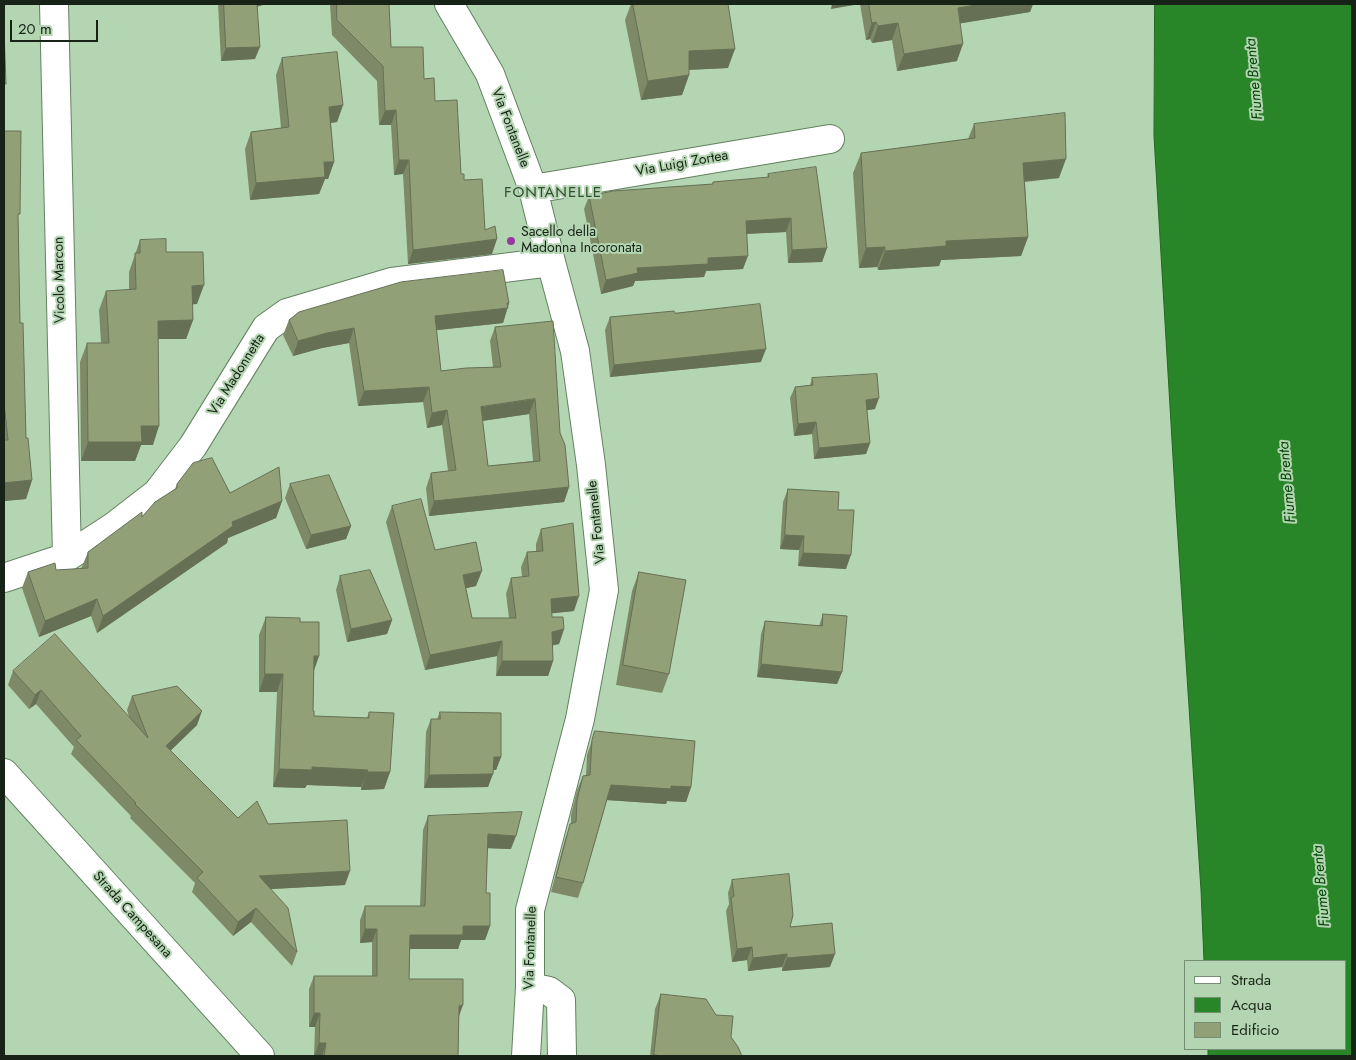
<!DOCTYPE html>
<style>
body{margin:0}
#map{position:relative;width:1356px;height:1060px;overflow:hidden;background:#b4d5b2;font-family:Jost,sans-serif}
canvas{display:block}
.frame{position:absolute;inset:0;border:5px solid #172316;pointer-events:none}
.legend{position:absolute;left:1184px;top:960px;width:162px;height:90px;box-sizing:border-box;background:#b4d5b2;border:1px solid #758e74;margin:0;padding:6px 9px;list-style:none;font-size:15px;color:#172316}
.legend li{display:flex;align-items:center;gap:10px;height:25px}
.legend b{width:25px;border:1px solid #758e74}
.scale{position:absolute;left:10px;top:20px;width:88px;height:22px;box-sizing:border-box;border:2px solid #172316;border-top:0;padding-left:6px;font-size:15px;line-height:18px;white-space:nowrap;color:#172316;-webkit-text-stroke:4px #b4d5b2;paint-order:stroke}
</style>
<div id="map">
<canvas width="1356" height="1060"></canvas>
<div class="frame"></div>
<ul class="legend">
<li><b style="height:6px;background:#fff"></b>Strada</li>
<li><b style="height:14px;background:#288629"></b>Acqua</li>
<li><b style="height:14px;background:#92a078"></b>Edificio</li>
</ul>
<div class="scale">20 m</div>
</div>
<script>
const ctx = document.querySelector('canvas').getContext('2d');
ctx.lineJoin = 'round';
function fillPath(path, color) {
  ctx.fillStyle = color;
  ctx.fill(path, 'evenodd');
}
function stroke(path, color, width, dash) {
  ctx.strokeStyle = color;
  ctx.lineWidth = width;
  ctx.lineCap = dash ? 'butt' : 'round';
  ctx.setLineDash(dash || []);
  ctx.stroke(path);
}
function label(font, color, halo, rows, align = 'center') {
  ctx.font = font + ' Jost,sans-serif';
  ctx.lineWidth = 4;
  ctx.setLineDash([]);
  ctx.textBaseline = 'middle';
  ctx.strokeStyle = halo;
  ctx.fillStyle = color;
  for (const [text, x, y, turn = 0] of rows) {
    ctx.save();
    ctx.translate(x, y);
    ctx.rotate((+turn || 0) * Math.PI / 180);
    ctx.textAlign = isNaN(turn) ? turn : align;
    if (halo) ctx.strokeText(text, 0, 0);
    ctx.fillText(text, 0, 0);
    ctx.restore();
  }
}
const water = new Path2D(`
 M1155,4H1352V1056H1208V1049H1345V961H1204L1201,890L1176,508L1154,136Z`);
fillPath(water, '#288629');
stroke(water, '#236823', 1);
const minor = new Path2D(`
 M54,4L67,557
 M449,4L490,74L533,189L551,262L575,351L591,465L604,590L580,719L530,910V987L526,1056
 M533,189L830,139
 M4,578L67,557L113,527L157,493L193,446L266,328L287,313L392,282L551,262
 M4,773L260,1056
 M530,987L549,991L561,1000L562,1056`);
stroke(minor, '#638161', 30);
stroke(minor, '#fff', 28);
fillPath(new Path2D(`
 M218,4H266L257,7L255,59L221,61Z
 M330,4H389L391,47L424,79L435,101L461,174L485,230L492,254L408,264L403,174L394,175L391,125H379L377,81L332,35Z
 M631,4H728V68L689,70V75L682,95L641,100L625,20Z
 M860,4H1033L1030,12L960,23L957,61L897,71L892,40L872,43L870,39L866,40Z
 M282,58L343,105L337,122L331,123L334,162L328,179H325L319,194L250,200L245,149L251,132L281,128L276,75Z
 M974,124L1059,178L1025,182L1028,237L1021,256L941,260L939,266L878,270L877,267L859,268L853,173L861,153L968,139Z
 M4,131L18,219L20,323L26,438L32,480L26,499L4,501Z
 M768,174L827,248L822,262L788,263L786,232L747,234L743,269L706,271L704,277L635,281L633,286L601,294L584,209L589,196L712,184L713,182L767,178Z
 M140,240L166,252L197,304H192L193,320L186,339H158L153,445H141L135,461H81L80,362L87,343H101L99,310L106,291L129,290V272Z
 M509,303L503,323L436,330L441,371L493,367L490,341L495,327L560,433L569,487L564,502L429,516L426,488L431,473L448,471L442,425L427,428L423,402L358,406L349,343L322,348L293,356L283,335L289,320ZM529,414L533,461L488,466L482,421Z
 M675,313L761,362L610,377L605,330L610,317Z
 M812,378L875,409L867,410L870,443L866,454L814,459L812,434L794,436L790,398L795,387L810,385Z
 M177,484L282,501L276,518L228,538L227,543L97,633L91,616L39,637L22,588L28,572L81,569L88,552L142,517L175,489Z
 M290,484L351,526L346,539L306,549L285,498Z
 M788,489L838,510L846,569L798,566L799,550L780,549L783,502Z
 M392,506L435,550L476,586L466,588L472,618H509L506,594L511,578L522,577L521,567L527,552H536V544L541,529L574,611L552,613V617L564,629L559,644L552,645L553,661L548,676H496L497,656L425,670L386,522Z
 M639,572L669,674L662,693L616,685L632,591Z
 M340,576L392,620L387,634L347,642L336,590Z
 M823,614L842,672L837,684L757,677L761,634L765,621L819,626Z
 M266,617L300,622L319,656L314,670L313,711L314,716L367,718L369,712L390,772L384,789L361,790V787L307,785L305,788L273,787L277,692H259V635Z
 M13,671L129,717L127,710L132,696L197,725L170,751L238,818L268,824L345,885L271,889L297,952L292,966L251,922L233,936L192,892L195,883L130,818L131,816L71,754L74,747L36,704L29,709L8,685Z
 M440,712L501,757L496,770H493L488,787L424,788L426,732L431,719H437Z
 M595,731L691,787L686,802L667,801L666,804L607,800L583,883L578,898L551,892L565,839L571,824V815L577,790L583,776L586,775L587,755Z
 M428,816L511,849L487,848L486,893L490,926L485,940H461L458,949H410L409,979L459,1018L458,1056H468H314L315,1027H309V989L314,976H372V942L360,943V920L365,906H420L423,830Z
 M732,880L790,927L830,967L782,971V967L748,971L747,960L732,962L726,911L729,904L728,893Z
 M661,994L731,1037L742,1056H650L655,1009Z`), '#7e8a67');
fillPath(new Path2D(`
 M254,4H266L252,8Z
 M832,4H860L831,9Z
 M981,4H1033L1030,12L951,25L958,8Z
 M876,22L870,39L866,40L872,23Z
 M898,23L892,40L872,43L878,26Z
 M963,44L957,61L897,71L904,54Z
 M260,47L255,59L221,61L226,48Z
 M735,49L728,68L682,70L689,51Z
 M689,75L682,95L641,100L648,81Z
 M343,105L337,122L323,124L329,107Z
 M396,110L391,125H379L385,111Z
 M1066,159L1059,178L1016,182L1023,163Z
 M399,160H409L403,174L394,175Z
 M324,162H334L328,179H325L319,194L250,200L256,183Z
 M791,218L786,232L741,234L746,221Z
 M1028,237L1021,256L941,260L939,266L878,270L885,251L946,241Z
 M497,239L492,254L408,264L413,250Z
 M885,247L877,267L859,268L866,248Z
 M827,248L822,262L788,263L792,250Z
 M748,256L743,269L706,271L704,277L635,281L633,286L601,294L606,280L637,268L708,258Z
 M204,285L197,304L185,305L192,286Z
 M509,303L503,323L429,331L435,316Z
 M193,320L186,339H151L158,321Z
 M354,328L349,343L322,348L293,356L298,341L327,333Z
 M766,349L761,362L610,377L614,365Z
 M429,387L423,402L358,406L364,391Z
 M879,398L875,409L862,411L866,400Z
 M535,399L529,414L475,422L481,407Z
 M447,410L442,425L427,428L432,413Z
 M816,422L812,434L794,436L798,424Z
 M141,426H159L153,445H141L135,461H81L88,442Z
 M870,443L866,454L814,459L819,448Z
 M32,480L26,499L4,501V483Z
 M569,487L564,502L429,516L434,501Z
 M282,501L276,518L228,538L227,543L97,633L103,616L232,522Z
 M351,526L346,539L306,549L311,535Z
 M785,535L804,536L799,550L780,549Z
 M803,553L851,555L846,569L798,566Z
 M482,571L476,586L458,590L463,575Z
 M579,596L574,611L546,614L551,599Z
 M97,599L91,616L39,637L45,621Z
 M392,620L387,634L347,642L351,629Z
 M564,629L559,644L546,647L552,632Z
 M502,641L497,656L425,670L430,655Z
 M314,656H319L313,673Z
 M502,661H553L548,676H496Z
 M761,664L842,672L837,684L757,677Z
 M265,674H283L277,692H259Z
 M41,690L36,704L29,709L35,695Z
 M202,711L197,725L161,760L166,746Z
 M494,757H501L496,770H489Z
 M312,767L368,770L361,787L307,785L305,788L273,787L279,769Z
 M367,772H390L384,789L361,790Z
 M493,774L488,787L424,788L429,775Z
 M611,785L671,786L691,787L686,802L667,801L666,804L606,800Z
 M488,834L516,836L511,849L483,848Z
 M350,871L345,885L254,890L259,876Z
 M256,908L251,922L233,936L238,922Z
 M463,926H490L485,940H461L458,949H405L410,935Z
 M365,929H377L372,942L360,943Z
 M752,947L747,960L732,962L737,949Z
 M787,954L782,967L748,971L753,958Z
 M835,954L830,967L782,971L787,958Z
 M463,1005L458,1019L459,1006Z
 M314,1013H320L315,1027H309Z
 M319,1043H326L322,1056H314Z`), '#667054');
const building = new Path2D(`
 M224,4H257L260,47L226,48Z
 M337,4H389L391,47H423L424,79L434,78L435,101L457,100L461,174H464V180L482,179L485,230L495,226L497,239L413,250L409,160H399L396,110L385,111L383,66L337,20Z
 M633,4H728L735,49L689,51V75L648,81Z
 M869,4H981L958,8L963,44L904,54L898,23L878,26L876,22L872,23Z
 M4,30L6,84H4Z
 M337,52L343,105L329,107L334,162H324L325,177L256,183L251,132L289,127L282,58Z
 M1065,113L1066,159L1023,163L1028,237L946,241V246L885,251V247L866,248L861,153L975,138L974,124Z
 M4,131H21L20,214H18L20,323H23L26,438H28L32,480L4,483V440H8L4,403Z
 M816,167L827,248L792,250L791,218L746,221L748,256L708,258V264L637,268L638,273L606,280L589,196L613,191L713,184V182L769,177L768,174Z
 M166,239V252H203L204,285L192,286L193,320L158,321L159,426H141L142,442H88L87,343H109L106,291L136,289L135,253H140V240Z
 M503,270L509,303H507L508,308L435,316L441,371L466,368L501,367L495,327L553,321L560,433L565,445L569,487L434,501L431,473L456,470L447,410L432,413L429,387L364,391L354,328L327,333L298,341L289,320L299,312L401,282ZM535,399L540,461L488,466L481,407Z
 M760,304L766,349L614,365L610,317L674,311L675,313Z
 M877,374L879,398L866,400L870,443L819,448L816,422L798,424L795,387L813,385L812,378Z
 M212,458L230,493L279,467L282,501L232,522L233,526L103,616L97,599L45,621L28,572L55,563L56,570L88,568V552L142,512V517L155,502L177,488V484L193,463Z
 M329,475L351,526L311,535L290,484Z
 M788,489L839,492L838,510H854L851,555L803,553L804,536L785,535Z
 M421,499L435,550L476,542L482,571L463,575L472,618H516L511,578L529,576L527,552L543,551L541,529L573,523L579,596L551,599L552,617H563L564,629L552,632L553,661H502V641L430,655L392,506Z
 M370,570L392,620L351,629L340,576Z
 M639,572L686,580L669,674L623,665Z
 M823,614L847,616L842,672L761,664L765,621L822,626Z
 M266,617L300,618V622H319V656H314L313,711H314V716L369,718V712L394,713L390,772H367L368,770L312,767V770L279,769L283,674H265Z
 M55,634L148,738L132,696L177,686L202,711L166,746L238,818L257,801L268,824L347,820L350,871L259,876L288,908L297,952L256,908L238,922L197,878L203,872L135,804L136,803L76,740L81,736L41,690L35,695L13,671Z
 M440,712L501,713V757H494L493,774L429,775L431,719H440Z
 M595,731L695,741L691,787L671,786V789L611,785L583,883L556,877L570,824L576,822L577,800L583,776L590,775L592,740Z
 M522,812L516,836L488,834L486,893H490V926H463V935H410L409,979H463V1005L459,1006L458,1056H468H324L326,1043H319L320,1013H314V976H377V929H365V906H425L428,816Z
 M789,874L793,915L790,927L832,923L835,954L787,958V954L753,958L752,947L737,949L731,898L734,896L732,880Z
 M661,994L706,999L716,1015L733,1016L731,1037L738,1047L742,1056H657V1055H654Z`);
fillPath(building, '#92a078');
stroke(building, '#667054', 1);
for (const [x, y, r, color] of [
 [511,241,5,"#9739a2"]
]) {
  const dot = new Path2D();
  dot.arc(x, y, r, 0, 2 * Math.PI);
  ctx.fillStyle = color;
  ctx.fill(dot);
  stroke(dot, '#b4d5b2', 2);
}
label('14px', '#172316', '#b4d5b2', [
 ["Via Fontanelle",510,128,69],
 ["Via Luigi Zortea",682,164,-10],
 ["Vicolo Marcon",60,280,-91],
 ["Via Madonnetta",237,375,-58],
 ["Via Fontanelle",597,522,-96],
 ["Strada Campesana",132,915,48],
 ["Via Fontanelle",531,948,-88]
]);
label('14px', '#172316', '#b4d5b2', [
 ["Sacello della",521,233],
 ["Madonna Incoronata",521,249]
], 'left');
label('italic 15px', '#044707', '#b4d5b2', [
 ["Fiume Brenta",1255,79,-95],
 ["Fiume Brenta",1288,482,-95],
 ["Fiume Brenta",1322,886,-95]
]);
ctx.letterSpacing = '1px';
label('15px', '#314c2f', '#b4d5b2', [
 ["FONTANELLE",553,193]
]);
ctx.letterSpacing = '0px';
</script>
